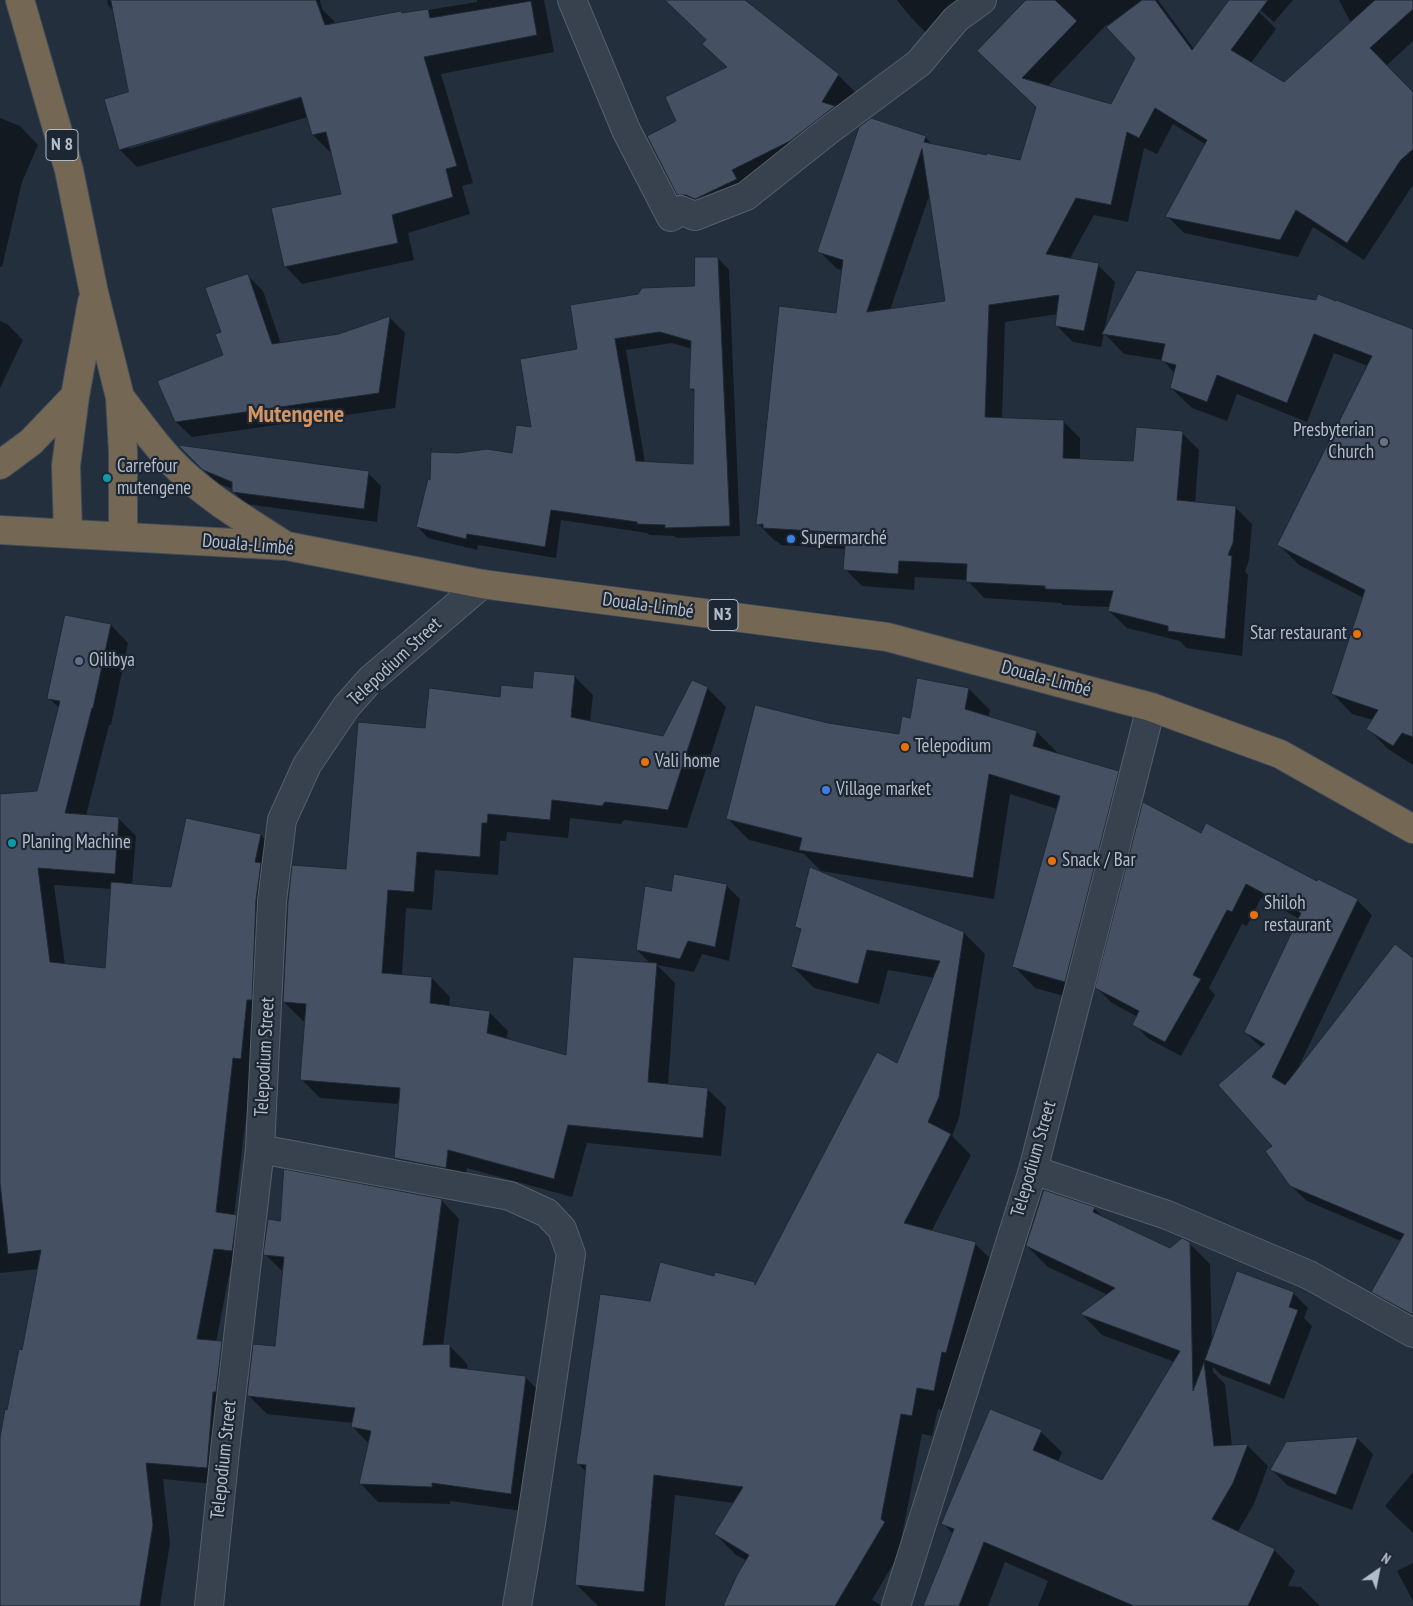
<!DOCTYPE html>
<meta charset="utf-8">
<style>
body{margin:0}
#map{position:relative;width:1413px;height:1606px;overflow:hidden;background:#242f3e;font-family:"PT Sans Narrow",sans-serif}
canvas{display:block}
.north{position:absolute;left:1353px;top:1546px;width:50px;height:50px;-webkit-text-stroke:4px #1d2633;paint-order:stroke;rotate:33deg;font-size:14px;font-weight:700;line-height:20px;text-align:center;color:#b4bcc9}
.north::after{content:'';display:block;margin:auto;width:18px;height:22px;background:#b4bcc9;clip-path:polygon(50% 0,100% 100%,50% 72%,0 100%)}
</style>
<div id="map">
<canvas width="1413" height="1606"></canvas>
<div class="north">N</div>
</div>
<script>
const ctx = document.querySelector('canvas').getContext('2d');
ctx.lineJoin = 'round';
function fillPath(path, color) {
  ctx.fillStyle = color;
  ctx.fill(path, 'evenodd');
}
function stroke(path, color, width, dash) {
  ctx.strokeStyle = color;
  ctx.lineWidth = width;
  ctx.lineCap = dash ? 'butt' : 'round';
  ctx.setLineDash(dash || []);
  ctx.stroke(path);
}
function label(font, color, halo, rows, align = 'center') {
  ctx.font = font + ' "PT Sans Narrow",sans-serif';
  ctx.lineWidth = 4.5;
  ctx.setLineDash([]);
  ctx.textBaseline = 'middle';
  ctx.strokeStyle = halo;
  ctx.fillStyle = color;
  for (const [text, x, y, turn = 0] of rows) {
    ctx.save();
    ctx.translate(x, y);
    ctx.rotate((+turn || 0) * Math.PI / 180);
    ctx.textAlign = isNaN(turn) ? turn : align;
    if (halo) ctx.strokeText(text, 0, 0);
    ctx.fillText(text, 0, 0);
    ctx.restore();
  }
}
fillPath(new Path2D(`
 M107,0H320L322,9L334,21L335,24L403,14L477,2V0H544L554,52L441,74L473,183L462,186L470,214L408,233L414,260L302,284L285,266L343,195L332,152H330L313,135L308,117L137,167L120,150L105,100L129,93L114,12L108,5ZM307,94V96L129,149V146Z
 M707,0H744L838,75L855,92L841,114L850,124L695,211L678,194V122L728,68Z
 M897,0H969L925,32L908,14Z
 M1025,0H1158L1194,49L1230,0H1244L1259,12L1276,29L1251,63L1284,84L1351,23L1339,0H1413V41L1386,66L1413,93V185L1364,260L1313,227L1298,257L1184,233L1167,216L1205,144L1173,124L1157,154L1144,148L1128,222L1094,215L1069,260L1098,265L1115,282L1104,331H1413V765L1388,749L1368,729L1373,720L1352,714L1332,693L1364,598L1299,565L1279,545L1368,366L1334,353L1307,422L1237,394L1227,421L1192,408L1171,388L1175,374L1163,360L1124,354L1104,333L1101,347L1073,342L1056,325L1058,314L1005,322L1002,419L1063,421L1080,438V460L1134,462L1182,433L1199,450L1195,503L1235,507L1252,524L1249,560L1245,572L1248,575L1242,656L1186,648L1180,641L1127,628L1109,611L1110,607L1063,605L1061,603L984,598L967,580L915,577L914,590L862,586L845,569L846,549L781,545L777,541H775L758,524L837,314L843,271L836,268L819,251L925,137L933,145L990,157L1021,162L1037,107L996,68L1026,1ZM1106,25L1137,58L1111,106L1047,87ZM930,193L946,302L890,310Z
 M1249,0H1293L1274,22Z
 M0,118L20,126L38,145L22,182L2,267H0Z
 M718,258L729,270L740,536L677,538L674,536L650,535L647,533L561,520L556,558L478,545L477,550L428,538L417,526L513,454L533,429L579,350L695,287ZM672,343L692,349L691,388L695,393L694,465L645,463L626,350Z
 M247,275L263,291L281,344L340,335L389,317L405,333L395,408L192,437L176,422L224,355L222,333Z
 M0,321L7,324L23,340L0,388Z
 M181,447L368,473L381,486L377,522L246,504L233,491V489L217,483Z
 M111,625L128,643L111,725H109L86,816L118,818L136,836L132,885L172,888L261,835L278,853L234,1216L253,1233L249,1268L231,1265L216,1342H221L239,1360L224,1485L163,1479L170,1543L160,1606H0V1455L23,1352L39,1269L0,1273V795L38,793L59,708L49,698ZM54,885L112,889L106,970L65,965Z
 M574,676L593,695L590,722L664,738L707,688L726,707L687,828L624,820L621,824L570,818L568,838L507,832L506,841H500L498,875L435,870L432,910L406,908L402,976L432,978L450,997L449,1007L489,1012L508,1031L506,1040L568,1057L651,964L637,950L672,892L726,885L740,899L729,961L702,954L694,972L657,965L675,983L668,1085L707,1089L726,1107L721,1156L587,1143L572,1197L467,1168L464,1186L414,1176L395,1158L399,1104L320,1098L301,1079L306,1021H303L284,1002L347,870L426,730L501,698Z
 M969,689L990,710L988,718L1037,732L1058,753V754L1118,772L1139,793L1086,1002L1035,988L1014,966L1057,809L1010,794L994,899L821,871L804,854L749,840L728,819L827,724L900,735L911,719Z
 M1202,835L1357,900L1372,915L1297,1070L1413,960V1321L1388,1306L1373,1291L1401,1241L1307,1201L1291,1186L1274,1146L1262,1048L1245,1032L1300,919L1261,898L1247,926L1242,924L1209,988L1215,995L1181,1056L1149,1039L1134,1024L1138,1017L1112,1003L1097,988Z
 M797,927L964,933L985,954L959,1118L952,1136L971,1155L931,1232L975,1244L996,1264L954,1412L938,1409L932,1436L922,1434L901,1540L905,1544L872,1600L882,1606H724L747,1561L736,1555L715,1534L734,1503L675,1495L665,1606H598L577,1585L587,1473L578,1463L651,1302L715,1278L754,1283L756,1285L897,1065L935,978L888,970L879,1004L814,988L793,967L802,932Z
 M441,1200L459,1219L443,1346L449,1345L467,1364L468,1370L525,1377L543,1395L529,1512L450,1501V1504L378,1502L360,1483L369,1444L352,1426L353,1423L267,1414L248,1395L276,1347L284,1273L265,1254L281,1222Z
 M1094,1208L1104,1219L1170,1249L1189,1243L1210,1264L1212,1343L1293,1293L1308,1308L1304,1318L1312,1326L1284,1399L1221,1375L1213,1367V1372L1225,1384L1232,1446L1247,1445L1268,1466L1254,1504L1237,1533L1274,1550L1295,1571L1288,1586L1301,1587L1320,1606H1038L1048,1581L1005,1562L988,1606H924L953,1534L943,1523L1041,1432L1062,1452L1058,1462L1103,1481L1175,1362L1102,1335L1082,1314L1108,1295L1048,1267L1027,1246Z
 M1357,1438L1373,1454L1352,1510L1288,1486L1272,1470Z
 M1413,1472V1533L1385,1506Z
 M1413,1563V1601L1397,1571Z`), '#0007');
const building = new Path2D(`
 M111,0H316L325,25L401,11L402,13L428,9L430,18L531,1L537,35L424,57L457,166L446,169L453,197L392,215L398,243L284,267L271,208L341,194L326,132L312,135L301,97L119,150L104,99L128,92Z
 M665,0H745L839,74L822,102L835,106L790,141L732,170L737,179L695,199L686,195H677L647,136L676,121L665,97L727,67L702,44L706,40Z
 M1026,0H1055L1077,21L1022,78L1111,104L1135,58L1106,27L1142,0H1155L1192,50L1229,0H1268L1231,50L1284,82L1375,0H1413V9L1370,48L1413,92V149L1400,161L1347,243L1296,210L1280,240L1165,217L1207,140L1155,108L1139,138L1127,132L1111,205L1076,198L1046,254L1099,263L1084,331L1055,326L1059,295L989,305L985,417L1064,420L1063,458L1133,461L1136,427L1183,431L1177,500L1236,506L1233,543L1228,555L1232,556L1225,639L1168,631V626L1108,611L1113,591L1045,589V586L966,582L967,564L899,561L898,574L843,570L846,533L763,528V524L756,525L779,306L836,313L843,260L817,252L859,127L871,118L926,136L924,142L987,155L985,153L1020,160L1036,107L977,51ZM922,149L945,301L867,312Z
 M695,257H718L730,526L665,528V525L637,524V522L551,510L545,547L467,534L466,539L416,527L428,479L430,480L431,448V452L458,453L487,449L512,453L516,425L531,427L520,359L577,349L570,305L638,294L642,288L694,286ZM660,332L691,341L689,389H694L693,464L636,461L615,339Z
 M1137,270L1316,300L1318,294L1336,301V300L1413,329V737L1402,733L1393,746L1366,729L1378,710L1331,694L1365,590L1277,545L1372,356L1314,334L1287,403L1217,375L1207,402L1170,388L1176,365L1161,361L1165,344L1102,334Z
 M248,274L272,344L339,334L390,316L379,393L175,422L157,381L223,355L215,334L221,332L205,288Z
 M178,445L369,471L364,509L232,492V482L203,470Z
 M65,615L111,624L93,708H92L65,813L119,817L115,874L38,868L50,962L105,968L111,882L171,887L186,818L261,834L255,862L261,863L256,900L252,1000H247L241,1059L233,1058L216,1212L237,1215L232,1251L214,1249L197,1339L222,1341L216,1392H213L207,1468L146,1463L153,1525L140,1606H0V1438L5,1409L7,1410L19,1349L22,1350L41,1250L8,1254L0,1183V794L37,791L60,701L47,699Z
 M534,671L575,675L571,717L663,736L692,680L708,687L668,810L648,807L605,802L602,806L552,800L550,820L488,814L487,823H482L480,857L417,852L414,892L388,890L382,973L432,977L430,1003L490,1011L487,1033L566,1055L573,957L657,963L648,1082L708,1088L703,1138L568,1125L554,1179L448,1150L446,1168L394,1158L400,1088L300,1080L306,1004L283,1002L288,902L292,865L346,869L358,722L425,728L429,688L500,697L501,685L532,688Z
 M917,678L969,688L965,709L1037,731L1033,746L1119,771L1065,982L1012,967L1060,796L989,774L973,878L799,850L802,838L726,819L755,705L828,723L899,734L902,716L910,718Z
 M1143,802L1201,833L1206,823L1317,881L1318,879L1358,899L1272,1077L1285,1085L1395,944L1413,958V1315L1371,1292L1404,1234L1290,1186L1265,1151L1272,1146L1218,1085L1265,1044L1244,1032L1301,913L1246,884L1232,912L1227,910L1193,975L1201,979L1165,1042L1132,1025L1139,1011L1095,988Z
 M810,867L964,932L939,1097L928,1122L951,1134L904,1223L976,1242L946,1353L942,1352L934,1391L917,1388L912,1416L901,1414L881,1519L885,1522L835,1606H723L737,1575L749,1555L714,1534L743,1487L654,1475L644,1592L575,1585L586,1465L576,1464L600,1294L650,1301L660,1262L714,1276L715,1272L755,1282V1285L877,1052L897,1063L940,961L867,950L858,984L791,967L801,929L795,927Z
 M674,874L727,884L715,947L688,941L680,959L636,950L645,886L671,891Z
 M284,1169L442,1199L423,1345L450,1344V1367L526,1376L511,1494L432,1483V1487L359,1484L371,1431L351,1427L355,1408L247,1396L253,1344L275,1346L284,1257L263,1255L268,1219L280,1221Z
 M1044,1190L1095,1207L1093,1212L1170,1248L1182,1238L1190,1242L1193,1391L1204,1362L1214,1446L1248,1444L1233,1483L1212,1519L1275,1549L1248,1606H1134L984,1542L959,1606H923L954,1529L941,1524L990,1409L1042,1430L1033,1450L1102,1480L1180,1351L1080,1314L1115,1288L1026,1246Z
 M1237,1271L1294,1292L1289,1307L1298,1310L1270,1385L1205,1360Z
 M1358,1437L1336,1495L1270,1470L1286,1442Z`);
fillPath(building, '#455162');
stroke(building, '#1f2835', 1);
const minor = new Path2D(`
 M572,0L626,130L671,217L680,210L695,216L746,196L829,130L919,63L956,19L982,0
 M260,1149L510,1196L547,1213L562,1229L571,1254L531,1523L517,1606
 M1033,1170L1167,1215L1309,1275L1413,1333
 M209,1606L226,1441L260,1149L272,901L282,820L307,765L346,707L370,680L482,584
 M896,1606L1033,1170L1151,707`);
const highway = new Path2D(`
 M20,0L69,170L94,293L120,397L123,452V536
 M120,397C140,423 159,451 183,473C214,502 251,523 286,546
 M0,465L31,442L75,396
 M0,530L287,546L482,584L887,637L1151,707L1280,754L1413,829
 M68,533L66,466L75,396L92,302`);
stroke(minor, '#565f6c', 30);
stroke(highway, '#434c59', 30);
stroke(minor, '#38414e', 28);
stroke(highway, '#746855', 28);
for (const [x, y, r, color] of [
 [1384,442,5,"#6b7280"],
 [107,478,5,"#0f9aa8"],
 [791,539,5,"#3f7fe0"],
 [1357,634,5,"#e8710a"],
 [79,661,5,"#5c6f8a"],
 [905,747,5,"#e8710a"],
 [645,762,5,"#e8710a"],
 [826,790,5,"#3f7fe0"],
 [12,843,5,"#0f9aa8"],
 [1052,861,5,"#e8710a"],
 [1254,915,5,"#e8710a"]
]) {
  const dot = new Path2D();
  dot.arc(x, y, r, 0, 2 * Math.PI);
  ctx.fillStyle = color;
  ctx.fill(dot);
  stroke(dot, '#1d2633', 2);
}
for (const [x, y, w] of [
 [62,145,32],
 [723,615,30]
]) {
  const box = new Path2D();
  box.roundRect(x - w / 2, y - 15.5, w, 31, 4);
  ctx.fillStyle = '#1d2633';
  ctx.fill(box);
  stroke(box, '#b4bcc9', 1);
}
label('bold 18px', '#b4bcc9', null, [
 ["N 8",62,145],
 ["N3",723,615]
]);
label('19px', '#b4bcc9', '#1d2633', [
 ["Presbyterian",1374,431,"right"],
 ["Church",1374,453,"right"],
 ["Carrefour",117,467],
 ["mutengene",117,489],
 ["Supermarché",801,539],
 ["Star restaurant",1347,634,"right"],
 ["Oilibya",89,661],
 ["Telepodium",915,747],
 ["Vali home",655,762],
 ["Village market",836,790],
 ["Planing Machine",22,843],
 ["Snack / Bar",1062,861],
 ["Shiloh",1264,904],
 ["restaurant",1264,926]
], 'left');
label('19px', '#b4bcc9', '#1d2633', [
 ["Douala-Limbé",248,545,5],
 ["Douala-Limbé",648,606,8],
 ["Telepodium Street",395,662,-43],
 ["Douala-Limbé",1046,679,15],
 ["Telepodium Street",265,1057,-87],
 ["Telepodium Street",1034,1159,-74],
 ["Telepodium Street",224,1460,-84]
]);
label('bold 24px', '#d59563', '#1d2633', [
 ["Mutengene",296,415]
]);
</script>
